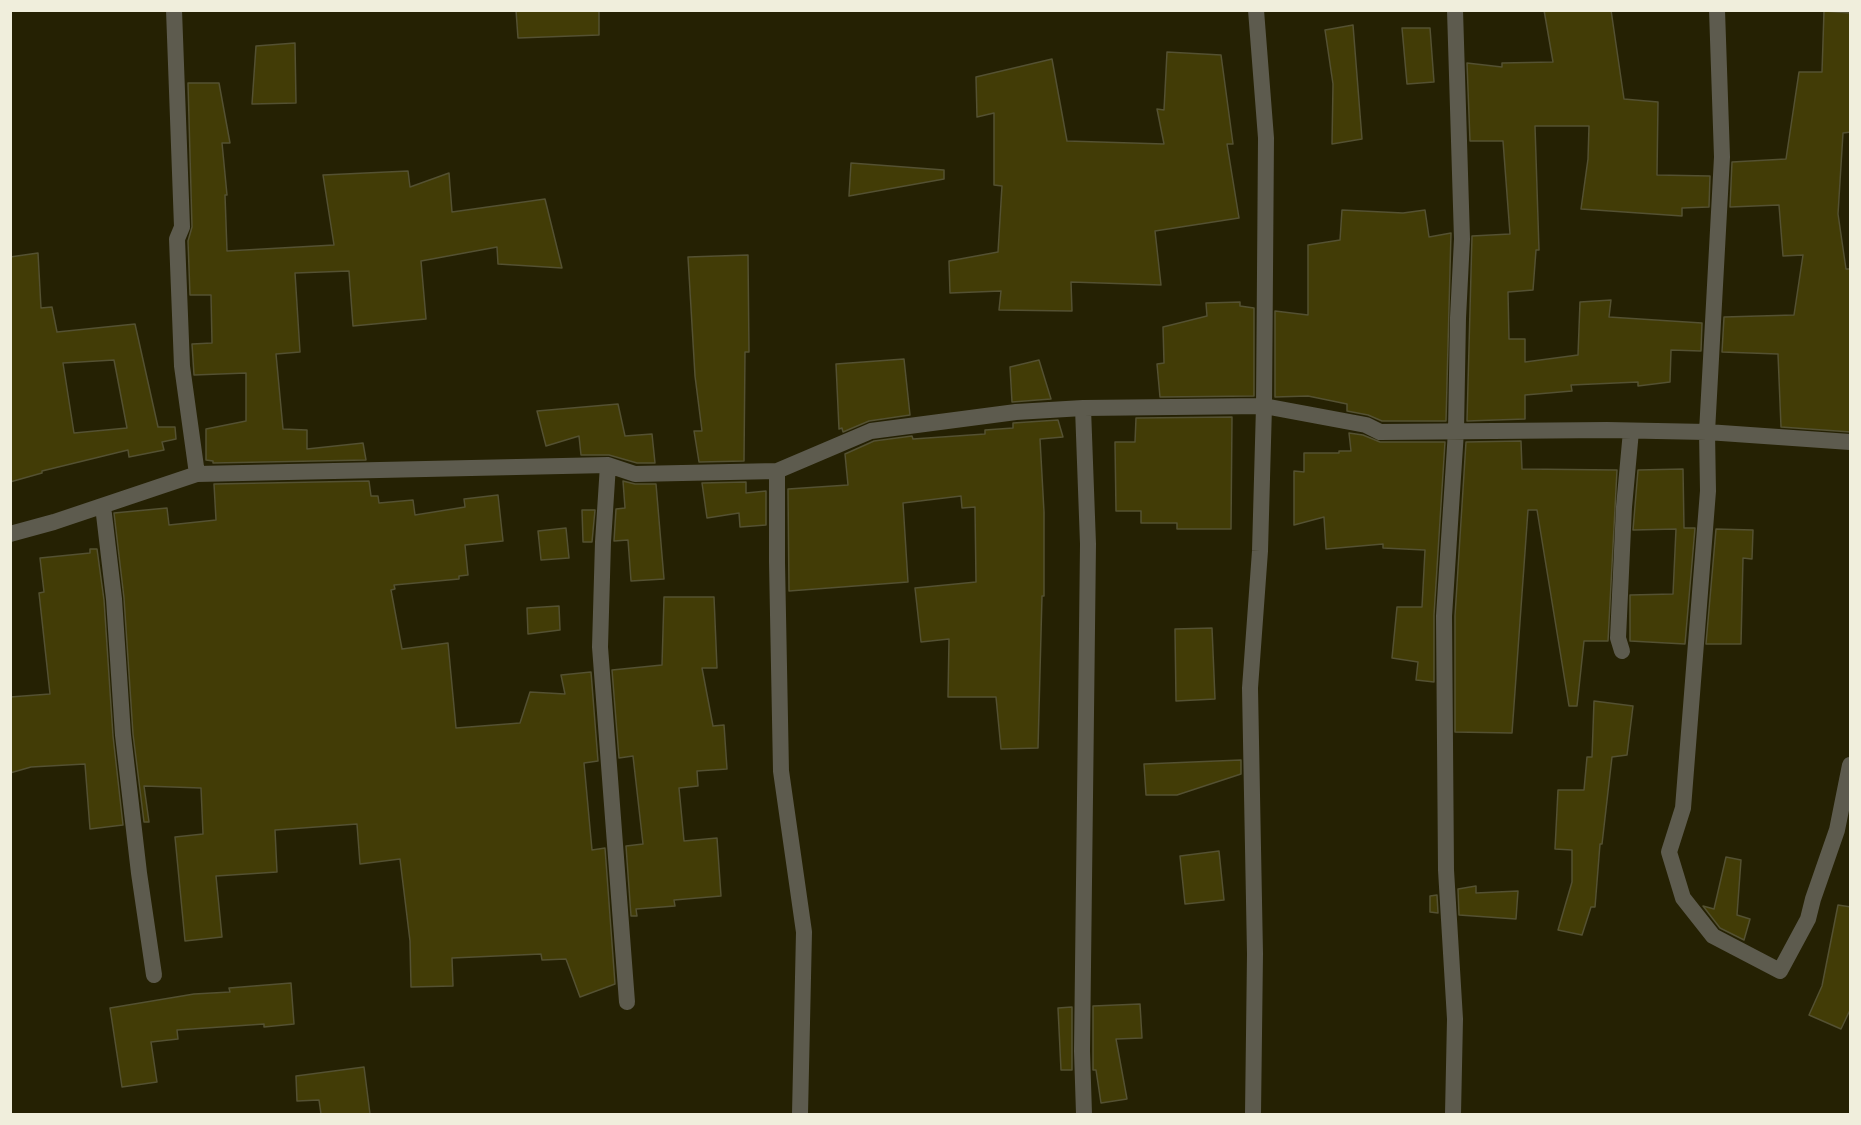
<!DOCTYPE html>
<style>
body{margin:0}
#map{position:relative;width:1861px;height:1125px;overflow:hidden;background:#252103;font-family:"Roboto Condensed",sans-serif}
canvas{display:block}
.frame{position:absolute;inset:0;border:12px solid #f0eedc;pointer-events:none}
</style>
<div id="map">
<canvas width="1861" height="1125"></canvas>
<div class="frame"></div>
</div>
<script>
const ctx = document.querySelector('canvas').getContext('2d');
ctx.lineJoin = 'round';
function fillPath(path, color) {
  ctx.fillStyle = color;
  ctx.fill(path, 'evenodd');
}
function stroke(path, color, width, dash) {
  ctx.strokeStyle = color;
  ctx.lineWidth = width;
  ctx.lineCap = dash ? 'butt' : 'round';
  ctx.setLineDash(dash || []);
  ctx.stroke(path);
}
const building = new Path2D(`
 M516,10H599V35L518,38Z
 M1544,10H1611L1624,99L1658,102L1657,175L1710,176L1709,207L1682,208V216L1581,209L1588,159L1589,126H1535L1539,250H1536L1533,290L1508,292L1509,339H1525V362L1578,355L1580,302L1611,300L1609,317L1702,323L1701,351L1671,350L1670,382L1638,386V382L1571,385L1572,391L1525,395V419L1467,421L1472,236L1510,234L1503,141H1470L1467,63L1502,67V63L1553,62Z
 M1824,11L1851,13V132L1843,133L1838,214L1846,269H1851V432L1781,427L1778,354L1722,352L1724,317L1794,315L1803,255L1783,256L1779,205L1730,207L1732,162L1786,159L1799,72H1822Z
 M1353,25L1362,139L1332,144L1333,84L1325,30Z
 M1402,28H1430L1434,82L1407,84Z
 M295,43L296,103L252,104L256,46Z
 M1167,52L1221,55L1233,144H1227L1239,218L1155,231L1161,285L1071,282L1072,311L999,310L1001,291L950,293L949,261L998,252L1002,186L994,185V113L977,117L976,77L1052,59L1067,141L1164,144L1157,109L1164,110Z
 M188,83H219L230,143H222L227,195H225L227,251L334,245L323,175L408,171L410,187L449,173L452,212L545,199L562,268L498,264L497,247L421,261L426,319L353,326L349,271L295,273L300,352L276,354L283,429L307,430V449L363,443L366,460L213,463V461L206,460V429L246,421V373L194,375L192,344L212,343L211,295H190L188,241L192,227Z
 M851,163L944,170V179L849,196Z
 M1342,210L1403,213L1425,210L1429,237L1451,233L1446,421H1382L1368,415L1347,411V404L1308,396L1275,397V311L1308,315V245L1340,240Z
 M38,253L41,308L52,307L57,332L135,324L158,427H175L176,439L162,442L164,450L129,457L128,450L42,471V473L10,482V257ZM114,360L127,428L74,433L63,363Z
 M748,255L749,352H745L744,461L699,462L694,431H702L695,376L688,257Z
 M1240,302V306L1254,308V396L1160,397L1157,364L1164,363L1163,327L1207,316L1206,303Z
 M904,359L910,415L869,421L843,432L842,428L839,429L836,364Z
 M1039,360L1051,399L1012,402L1010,367Z
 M618,404L625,436L652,434L655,463H637L609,455H581L579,436L546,446L537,411Z
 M1232,417L1231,529H1177V523H1141V511H1116L1115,442H1135L1136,418Z
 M1058,420L1063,437L1040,439L1044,512V596H1042L1038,748L1001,749L996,697H948L949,639L921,642L915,588L976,582L975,507L962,508L961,496L903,503L908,582L789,591L788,489L848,485L845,454L874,441L912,436L913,439L985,434V430L1013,428V423Z
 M1349,433L1363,435L1380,442H1445L1434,615V682L1416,680L1418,662L1392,658L1397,607H1422L1425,550L1383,548V544L1326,549L1324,517L1294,525V471L1304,472V453H1339V451H1351Z
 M1521,441L1522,469L1617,470L1608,641H1584L1577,706H1569L1537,510H1528L1512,733L1455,732V616L1466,442Z
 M1683,469L1684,528H1695L1685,644L1630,641V595L1673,594L1676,529L1633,530L1638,470Z
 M369,481L371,496H378L379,503L413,500L415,515L465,507L464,499L498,495L503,541L465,545L468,575L459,576V579L394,585L395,589L391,590L402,649L448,643L456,728L520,723L530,692L565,694L561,675L591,672L598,761L584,763L592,850L605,848L615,984L580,997L566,959L542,960L541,954L452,958L453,986L411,987L410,941L400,859L360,864L357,824L275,830L277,872L216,876L222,937L185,941L175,837L203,834L201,788L144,786L149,822H144L133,734L124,598L114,513L167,508L169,525L216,520L214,484Z
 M623,481L635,484H656L664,579L631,581L628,540L614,541L616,509L625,508Z
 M746,482V493L766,491V525L740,527L739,513L707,518L702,483Z
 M582,510H595L592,542H583Z
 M566,528L569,558L541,560L538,531Z
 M1716,529L1753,530L1752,559L1743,558L1741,644H1706Z
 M90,549H97L104,600L113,736L123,825L90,829L85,764L31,767L10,773V697L50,694L39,593L44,592L40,558L90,553Z
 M664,597H714L717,668H702L713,726L724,725L727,769L697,771L698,786L679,788L684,841L717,838L721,896L674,900L675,906L636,909L637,916H631L626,846L643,844L633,756L619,758L612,670L662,665Z
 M559,606L560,630L528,634L527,608Z
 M1212,628L1215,699L1176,701L1175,629Z
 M1594,701L1633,706L1627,755L1612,757L1602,844H1600L1595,907H1591L1582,935L1558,930L1572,882V850L1555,849L1558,790H1584L1587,757H1592Z
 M1241,760V774L1177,795H1146L1144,764Z
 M1219,851L1224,900L1185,904L1180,856Z
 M1726,857L1741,860L1737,915L1750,919L1744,940L1720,928L1703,906L1714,909Z
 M1476,886V893L1518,891L1516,919L1459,915L1458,889Z
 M1437,895L1438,913L1430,912V896Z
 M1838,905L1851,907V1008L1841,1029L1809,1015L1822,986Z
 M291,983L294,1024L264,1027V1024L177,1030L178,1039L151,1042L157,1082L122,1087L110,1008L194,994L230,992L229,988Z
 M1140,1004L1142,1038L1116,1039L1127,1099L1101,1103L1096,1070H1093V1006Z
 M1072,1007V1070H1061L1058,1008Z
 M364,1067L370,1114H321L319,1100L297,1101L296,1076Z`);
fillPath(building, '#423c06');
stroke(building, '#545132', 1.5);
stroke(new Path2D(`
 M174,10L182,227L177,239L182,366L197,474
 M1717,10L1722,157L1707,432L1708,491L1683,808L1669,852L1683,898L1713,936L1780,971L1808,919L1813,899L1837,830L1850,765
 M1083,408L1088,544L1082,1051L1084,1114
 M608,465L603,542L600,647L627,1002
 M777,471V562L781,771L804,932L800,1114
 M103,506L114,599L123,735L139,873L154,975
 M10,534L54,522L197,474L608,465L635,474L777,471L871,431L1016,412L1083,408L1264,406L1366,425L1380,432L1607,430L1707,432L1850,442
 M1622,651L1618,638L1624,507L1631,431
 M1253,1114L1255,954L1250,688L1260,551L1264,406L1266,138L1256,10
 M1453,1114L1455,1019L1446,870L1444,616L1456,431L1458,318L1462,239L1455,10`), '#5d5b4e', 16);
</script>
